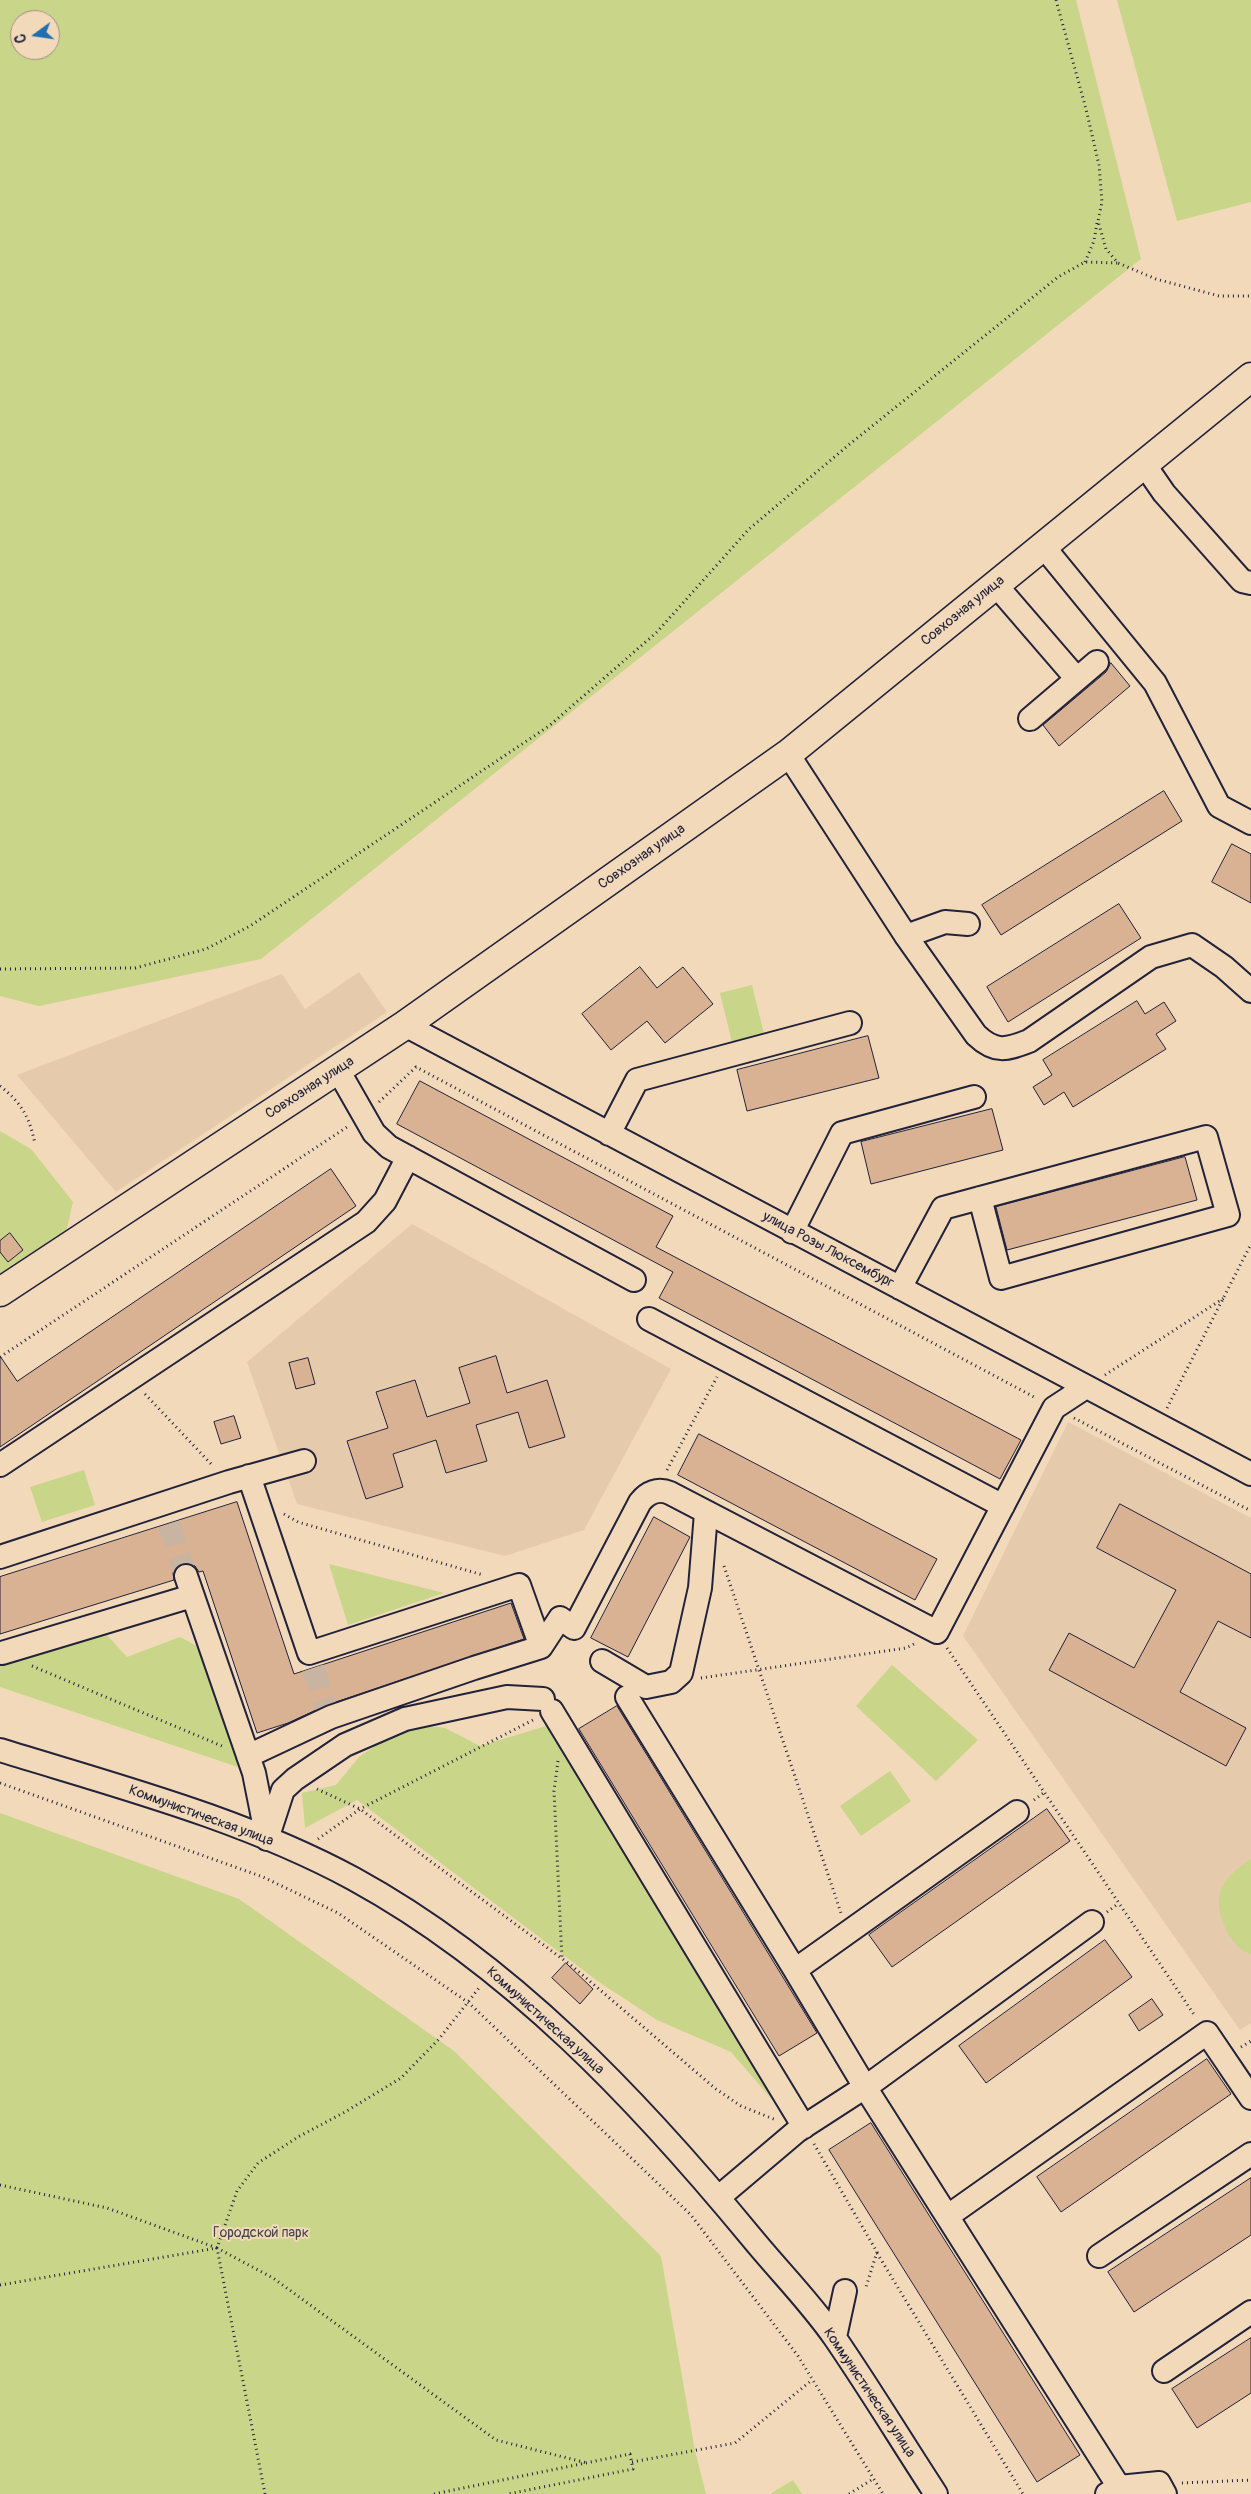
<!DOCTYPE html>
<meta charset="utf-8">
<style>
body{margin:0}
#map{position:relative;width:1251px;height:2494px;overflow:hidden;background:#f1d9b9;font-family:Pangolin,sans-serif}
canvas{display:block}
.north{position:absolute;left:10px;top:10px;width:50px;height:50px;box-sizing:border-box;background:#f1d9b9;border:1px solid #9e9087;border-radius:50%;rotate:256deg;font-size:14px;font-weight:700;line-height:20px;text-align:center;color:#22223b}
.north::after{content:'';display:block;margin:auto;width:18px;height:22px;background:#1f6fb2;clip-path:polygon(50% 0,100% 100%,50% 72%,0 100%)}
</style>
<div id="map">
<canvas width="1251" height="2494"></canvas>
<div class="north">С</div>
</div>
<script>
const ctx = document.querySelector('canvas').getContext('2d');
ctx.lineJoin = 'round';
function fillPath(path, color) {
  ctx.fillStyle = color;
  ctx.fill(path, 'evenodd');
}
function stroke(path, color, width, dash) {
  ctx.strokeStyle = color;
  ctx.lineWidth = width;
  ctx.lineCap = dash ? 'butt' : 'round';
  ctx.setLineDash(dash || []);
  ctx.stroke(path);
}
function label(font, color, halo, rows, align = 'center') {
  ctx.font = font + ' Pangolin,sans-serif';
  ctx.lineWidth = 4;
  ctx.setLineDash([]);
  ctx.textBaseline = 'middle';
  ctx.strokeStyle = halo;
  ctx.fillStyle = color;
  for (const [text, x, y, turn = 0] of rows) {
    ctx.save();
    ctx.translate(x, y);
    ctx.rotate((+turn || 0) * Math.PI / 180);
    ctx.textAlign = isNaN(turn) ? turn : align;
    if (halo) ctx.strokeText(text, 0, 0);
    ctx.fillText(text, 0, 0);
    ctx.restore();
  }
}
fillPath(new Path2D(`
 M359,972L387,1012L116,1192L17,1075L282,974L305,1009Z
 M412,1224L671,1369L584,1530L505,1556L297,1504L247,1362Z
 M1068,1422L1251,1518V2023L1240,2030L963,1636Z`), '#e6caac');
fillPath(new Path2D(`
 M0,0H1076L1141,259L261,959L39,1006L0,996ZM20,20H50V50H20Z
 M1117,0H1251V202L1177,221Z
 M752,985L764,1034L732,1042L720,993Z
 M0,1131L31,1149L73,1202L66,1232L0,1274Z
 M84,1470L95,1505L42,1522L30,1487Z
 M329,1564L444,1593L348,1625Z
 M65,1621L106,1634L127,1657L180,1637L204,1650L241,1768L0,1687V1647L23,1642L44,1654Z
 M892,1665L978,1740L936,1781L856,1706Z
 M559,1722L782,2111L731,2052L657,2020L599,1982L357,1800L305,1828L302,1793L336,1785L359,1757L409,1723L445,1728L480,1746Z
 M890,1771L911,1801L861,1836L840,1806Z
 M0,1813L239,1899L454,2051L661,2256L695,2451L706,2494H0Z
 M1251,1859V1954C1231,1949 1214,1912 1220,1893C1224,1878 1239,1867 1251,1859Z
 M793,2480L802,2494H770Z`), '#c9d589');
const building = new Path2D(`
 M1111,663L1130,686L1059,746L1043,725L1106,672Z
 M1164,791L1182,821L1001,935L982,905Z
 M1232,844L1251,854V903L1212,882Z
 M1119,904L1141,938L1008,1022L987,987Z
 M640,967L657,988L683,967L713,1004L665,1043L647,1021L611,1050L582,1014Z
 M1137,1001L1145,1014L1164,1002L1176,1021L1156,1034L1166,1049L1073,1107L1064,1092L1044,1105L1033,1087L1052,1075L1043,1060Z
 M868,1036L879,1078L747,1111L737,1070Z
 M420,1081L673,1216L656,1247L1021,1440L1000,1479L659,1298L673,1272L397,1124Z
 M992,1109L1003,1150L871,1184L861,1142Z
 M1185,1157L1197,1200L1007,1250L996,1207Z
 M331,1169L356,1206L0,1447V1356L17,1381Z
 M10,1233L23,1250L8,1262L0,1252V1241Z
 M496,1356L507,1393L547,1380L565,1437L529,1448L518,1412L476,1425L487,1461L446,1473L436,1440L393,1454L403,1487L366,1499L347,1441L388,1428L376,1392L415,1380L427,1417L470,1403L459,1368Z
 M308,1358L315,1384L296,1389L289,1363Z
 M234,1416L241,1438L221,1444L214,1422Z
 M699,1434L937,1559L915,1600L678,1475Z
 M237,1502L294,1674L511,1603L524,1639L327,1705L288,1723L257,1733L203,1571L199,1572L195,1566L189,1563L182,1564L176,1567L173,1573L174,1580L0,1634V1577Z
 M1120,1504L1251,1574V1638L1218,1621L1180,1692L1246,1728L1226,1766L1049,1670L1069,1633L1134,1668L1176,1590L1097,1548Z
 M654,1517L690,1537L628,1657L591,1638Z
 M617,1706L817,2033L779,2056L579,1729Z
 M1047,1809L1070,1841L892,1967L869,1935Z
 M1105,1940L1132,1977L986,2083L959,2046Z
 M566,1963L593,1989L580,2004L552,1978Z
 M1152,1999L1163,2015L1139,2031L1129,2015Z
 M1207,2059L1231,2094L1061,2212L1037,2177Z
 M871,2123L1080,2455L1037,2482L829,2150Z
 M1251,2178V2235L1134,2312L1108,2272Z
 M1251,2338V2393L1197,2428L1172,2389Z`);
fillPath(building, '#d9b293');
stroke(building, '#22223b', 1);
stroke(new Path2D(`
 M169,1524L186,1576
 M313,1668L327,1710`), '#c8b4a0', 22, [22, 11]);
const minor = new Path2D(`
 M1144,464L1164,493L1242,581L1251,583
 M1043,546L1155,683L1219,806L1251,823
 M995,584L1077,679L1030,719
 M1077,679L1097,662
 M788,754L906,936L976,1035C995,1053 1006,1050 1029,1041L1151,957L1192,945L1224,967L1251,991
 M906,936L945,922L968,924
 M405,1025L1251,1474
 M338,1070L374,1133L389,1147L634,1280
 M609,1134L637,1080L850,1023
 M792,1232L842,1133L974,1097
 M900,1288L943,1208L980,1198L1206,1137L1228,1215L1001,1278L980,1198
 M649,1319L1003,1506
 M0,1465L366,1222L385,1201L408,1157
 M249,1476L309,1653L519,1585L541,1647L560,1618L574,1628L640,1502C648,1492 658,1488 670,1493L937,1632L1054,1408L1086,1387
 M0,1557L229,1482L304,1461
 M186,1576L254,1773L267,1838
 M2,1653L192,1596
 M602,1661L646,1687L671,1682L681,1673L700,1588L706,1513
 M627,1697L795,1970L1017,1812
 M552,1711L804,2127
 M0,1750C120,1787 243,1819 354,1879C511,1965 639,2101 752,2238C779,2271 811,2303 835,2338C870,2389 902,2442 936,2494
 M248,1756L331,1717L474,1668L541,1647
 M267,1839L283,1790L295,1779L345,1745L405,1719L507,1697L543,1699
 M795,1970L865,2087L1119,2487
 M866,2087L1092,1922
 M719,2197L797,2131L865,2087
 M948,2216L1207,2033L1251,2098
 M1099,2256L1251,2154
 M835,2337L845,2291
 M1164,2371L1251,2312
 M1107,2494L1119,2487L1159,2483L1165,2494`);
const major = new Path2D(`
 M0,1292L405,1025L788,754L1251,377`);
stroke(minor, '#22223b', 26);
stroke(major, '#22223b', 31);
stroke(new Path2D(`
 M1056,0L1086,109L1099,165L1102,202L1098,221L1106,249L1118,263L1156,279L1219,296H1251
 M1085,262L1094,241L1097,223
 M0,969L135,968L206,949L250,926L549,726L657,632L749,529L851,443L1058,277L1085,262L1118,263
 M0,1086C21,1102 30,1118 35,1144
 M379,1102L416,1067L1036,1398
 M0,1357L347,1127
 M1105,1375L1224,1298
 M145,1394L213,1466
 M1167,1408L1251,1244
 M1074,1418L1251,1511
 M667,1470L717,1377
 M284,1514L298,1522L483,1575
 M724,1566L841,1913
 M947,1648L1195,2016
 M32,1666L222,1746
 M701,1678L906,1648L914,1644
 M558,1761L554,1791L562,1959
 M0,1783L263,1877L338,1913L469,2003L691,2215L798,2356L883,2494
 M317,1789L360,1809L572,1966L716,2089L741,2106L776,2120
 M1034,1800L1045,1792
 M318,1839L360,1809L533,1720
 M1107,1912L1119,1903
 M1241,2047L1251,2041
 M814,2144L877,2252L866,2287
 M0,2185L107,2208L217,2248
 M877,2253L1023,2494
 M0,2285L217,2248L273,2278L496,2440L587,2463
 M632,2462L735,2443L812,2380
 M1182,2483L1251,2480
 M265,2494L217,2248L237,2191L258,2163L298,2137L345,2112L401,2078L439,2039L479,1988
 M434,2494L630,2454L633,2469L508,2494
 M849,2494L873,2479`), '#22223b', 3, [1, 4]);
stroke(minor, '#f1d9b9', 22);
stroke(major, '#f1d9b9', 28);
label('14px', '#22223b', '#f1d9b9', [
 ["Совхозная улица",963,611,-39],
 ["Совхозная улица",642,857,-35],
 ["Совхозная улица",310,1088,-33],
 ["улица Розы Люксембург",828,1250,28],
 ["Коммунистическая улица",201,1816,20],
 ["Коммунистическая улица",545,2021,42],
 ["Коммунистическая улица",869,2393,56]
]);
label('14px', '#43464b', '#f1d9b9', [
 ["Городской парк",261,2233]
]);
</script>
